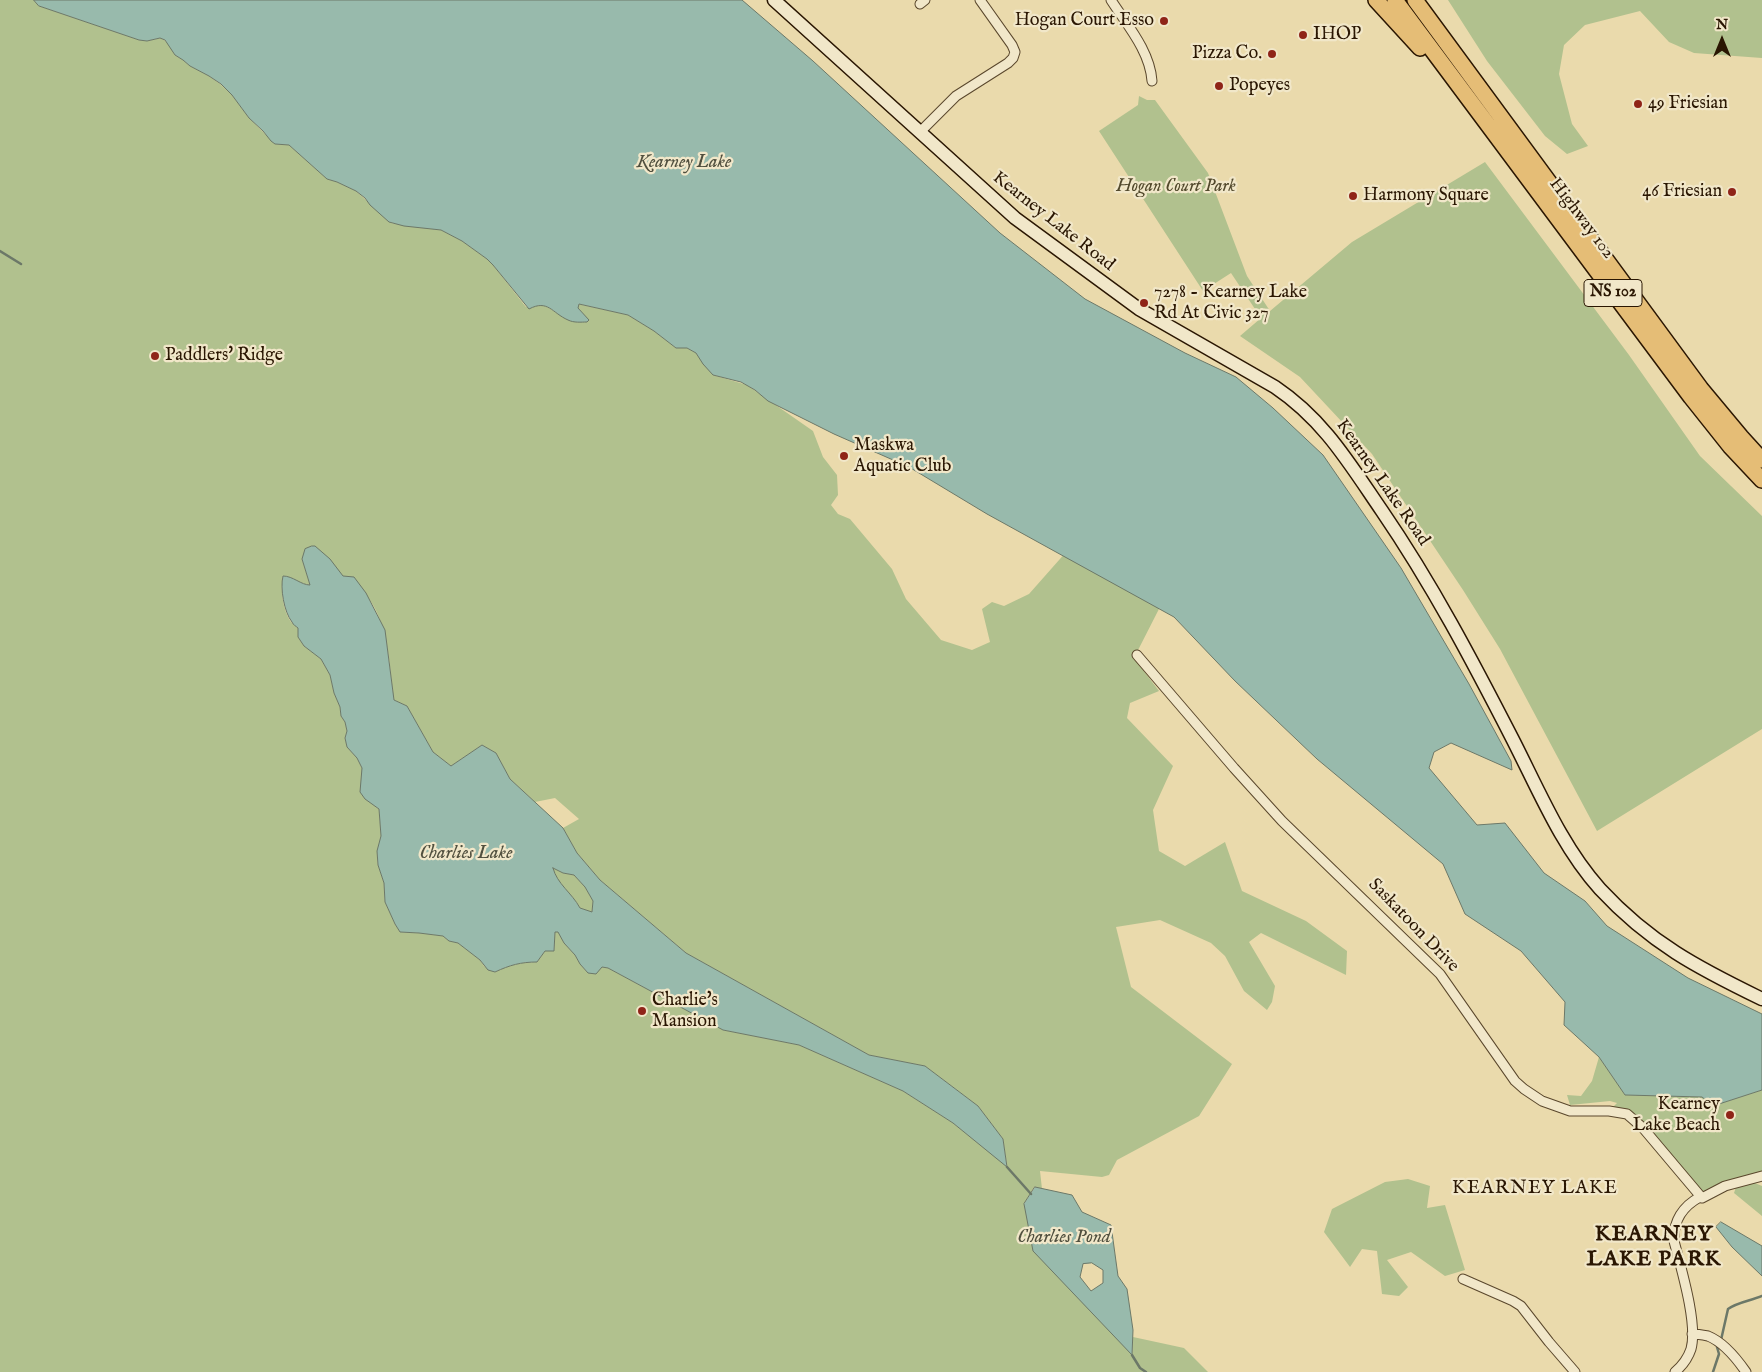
<!DOCTYPE html>
<style>
body{margin:0}
#map{position:relative;width:1762px;height:1372px;overflow:hidden;background:#eadaac;font-family:"IM FELL English",serif}
canvas{display:block}
.north{position:absolute;left:1697px;top:15px;width:50px;height:50px;-webkit-text-stroke:4px #f1e7c9;paint-order:stroke;rotate:0deg;font-size:14px;font-weight:700;line-height:20px;text-align:center;color:#2a1602}
.north::after{content:'';display:block;margin:auto;width:18px;height:22px;background:#2a1602;clip-path:polygon(50% 0,100% 100%,50% 72%,0 100%)}
</style>
<div id="map">
<canvas width="1762" height="1372"></canvas>
<div class="north">N</div>
</div>
<script>
const ctx = document.querySelector('canvas').getContext('2d');
ctx.lineJoin = 'round';
function fillPath(path, color) {
  ctx.fillStyle = color;
  ctx.fill(path, 'evenodd');
}
function stroke(path, color, width, dash) {
  ctx.strokeStyle = color;
  ctx.lineWidth = width;
  ctx.lineCap = dash ? 'butt' : 'round';
  ctx.setLineDash(dash || []);
  ctx.stroke(path);
}
function label(font, color, halo, rows, align = 'center') {
  ctx.font = font + ' "IM FELL English",serif';
  ctx.lineWidth = 4.5;
  ctx.setLineDash([]);
  ctx.textBaseline = 'middle';
  ctx.strokeStyle = halo;
  ctx.fillStyle = color;
  for (const [text, x, y, turn = 0] of rows) {
    ctx.save();
    ctx.translate(x, y);
    ctx.rotate((+turn || 0) * Math.PI / 180);
    ctx.textAlign = isNaN(turn) ? turn : align;
    if (halo) ctx.strokeText(text, 0, 0);
    ctx.fillText(text, 0, 0);
    ctx.restore();
  }
}
fillPath(new Path2D(`
 M0,0H34L39,6L139,40L147,41L161,38L168,43L175,55L183,60L190,66L209,76L220,84L232,95L249,118L275,144L289,145L327,179L337,182L356,191L391,223L441,230L462,241L487,259L493,265L526,307L541,305L546,306L557,313L588,320L578,308V304L628,315L654,331L676,348H687L696,353L713,375L747,385L813,431L823,457L837,475L838,495L831,505L838,514L850,519L892,569L906,599L941,640L972,650L990,642L982,609L992,602L1004,606L1029,594L1067,551L1160,607L1134,658L1159,691L1130,703L1127,718L1173,766L1153,810L1159,851L1185,866L1225,842L1242,891L1306,921L1347,951L1346,975L1261,933L1249,942L1275,986L1272,1002L1267,1010L1244,991L1225,956L1211,943L1160,920L1116,927L1131,987L1232,1064L1199,1116L1117,1160L1109,1175L1102,1177L1040,1171L1042,1189L1034,1187L1024,1204L1132,1354L1133,1337L1184,1348L1208,1372H0ZM302,559C316,565 332,570 345,577C389,603 388,655 394,700L407,706L433,752L451,766L482,745L496,753L510,779L535,802L555,798L579,819L563,828L577,853L600,880L686,953L869,1055L925,1066L978,1106L1003,1139L1007,1166L953,1123L903,1091L799,1045L723,1030L608,968L602,967L588,973L580,964L575,955L564,943L558,931L555,932L554,951H545L537,962C521,962 510,965 495,972L484,966L480,960L458,943L449,941L443,936L420,933L400,932L395,924L385,902L384,883L378,865L377,858L381,836L379,809L370,802L362,775V768L357,758L347,747L345,738L347,731L345,722L341,716L340,707L334,693L330,675L321,659L304,646L298,637V628C296,626 293,624 291,622C283,611 280,589 283,576C290,578 305,585 310,585Z
 M1448,0H1762V58L1694,53L1669,42L1640,11L1585,25L1564,45L1559,74L1572,124L1588,146L1567,154L1545,136L1487,61Z
 M1139,96L1147,100H1155L1208,173L1247,276L1270,311L1352,242L1485,162L1629,355L1700,456L1762,516V729L1597,831L1500,649L1463,590L1372,454L1300,377L1240,336L1261,318L1231,273L1203,291L1099,131L1138,105Z
 M552,867L563,873L574,875L585,887L593,901L592,913L580,908C571,892 557,886 552,867Z
 M1599,1057L1625,1095L1702,1097L1711,1104H1719L1762,1090V1177L1702,1198L1634,1122L1609,1111L1617,1103L1610,1101L1570,1105L1567,1095L1581,1096L1592,1081Z
 M1408,1179L1430,1186L1427,1208L1445,1205L1465,1270L1445,1276L1411,1252L1387,1260L1408,1287L1399,1296L1382,1294L1377,1251L1362,1249L1350,1267L1324,1232L1332,1209L1385,1182Z
 M1750,1181L1762,1186V1216L1734,1193L1737,1184Z`), '#b1c18e');
const water = new Path2D(`
 M34,0H742L813,61L1000,233L1085,299L1185,353L1236,377L1273,408L1323,455L1401,568L1469,684L1511,761L1512,770L1451,743L1434,752L1429,768L1477,825L1505,823L1544,873L1585,901L1607,926L1688,978L1762,1014V1090L1719,1104H1711L1702,1097L1625,1095L1599,1057L1564,1025L1565,1002L1521,951L1465,914L1443,864L1317,759L1235,681L1174,617L987,514L909,467L834,434L768,401L755,390L741,382L713,375L703,364L696,353L687,348H676L654,331L628,315L579,304L578,308L589,320L587,322C581,322 574,323 568,320C552,313 548,299 529,309L493,265L487,259L462,241L441,230L404,226L389,222L370,205L365,198L356,191L337,182L327,179L289,145L275,144L271,141L263,131L249,118L232,95L221,84L209,76L190,66L183,60L175,55L165,40L160,38L147,41L139,40L39,6Z
 M312,546H315L330,559L343,576L354,577L366,593L385,630L394,700L407,706L433,752L451,766L482,745L496,753L510,779L563,828L577,853L600,880L686,953L869,1055L925,1066L978,1106L1003,1139L1007,1167L953,1123L903,1091L799,1045L723,1030L608,968L602,967L596,974L588,973L580,964L575,955L564,943L558,932H555L554,951H545L537,962C521,962 510,965 495,972L488,970L480,960L458,943L449,941L443,936L419,933L400,932L395,924L385,902L384,883L378,865L377,851L381,836L379,809L365,799L360,792L362,768L357,758L347,747L345,738L347,731L345,722L341,716L340,707L334,693L330,675L321,659L304,646L298,637V628C296,626 293,625 292,622C284,612 280,588 283,576C293,576 301,585 310,585L302,559L305,549ZM553,868L563,873L574,875L585,887L593,901L592,912L580,908C572,893 557,884 553,868Z
 M1035,1187L1072,1195L1082,1212L1111,1225L1118,1276L1127,1289L1133,1330L1132,1355L1033,1251L1024,1204ZM1092,1263L1103,1270V1283L1091,1291L1080,1277L1083,1264Z
 M1721,1222L1762,1246V1276L1732,1247L1716,1227Z`);
fillPath(water, '#98baac');
stroke(water, '#6c7868', 1);
stroke(new Path2D(`
 M0,251L21,264
 M1007,1167L1031,1194
 M1721,1340L1728,1309C1738,1302 1750,1301 1762,1296
 M1132,1355L1140,1368L1146,1372
 M1713,1372L1719,1354L1717,1347L1719,1345`), '#6c7868', 2.5);
const minor = new Path2D(`
 M1111,0C1127,25 1150,51 1152,81
 M920,4L925,0
 M920,132L956,96L1008,63L1013,58L1015,52L1012,45L980,0
 M1137,655L1234,768L1282,821L1440,974L1515,1081L1524,1089L1542,1101L1570,1111H1609L1627,1114L1643,1128L1702,1198
 M1463,1279L1513,1301L1521,1306L1549,1342L1575,1372
 M1692,1334C1697,1334 1703,1335 1708,1336C1723,1342 1737,1359 1746,1372
 M1675,1372C1682,1366 1688,1358 1691,1349C1698,1324 1681,1268 1674,1241C1673,1221 1683,1206 1700,1197L1702,1198L1725,1186L1762,1176`);
const secondary = new Path2D(`
 M774,0L1015,218L1139,309L1275,387C1324,420 1349,463 1382,511C1432,584 1473,662 1513,740C1539,791 1562,847 1600,889C1650,943 1698,968 1762,999`);
const motorway = new Path2D(`
 M1376,0L1420,48
 M1395,0L1691,397L1730,446L1762,480
 M1415,0L1701,389L1741,437L1762,460`);
stroke(minor, '#5a472c', 11);
stroke(secondary, '#2a1602', 15);
stroke(motorway, '#2a1602', 18);
stroke(minor, '#f1e7c9', 9);
stroke(secondary, '#f1e7c9', 12);
stroke(motorway, '#e5bd76', 15);
for (const [x, y, r, color] of [
 [1164,21,5,"#8f2418"],
 [1303,35,5,"#8f2418"],
 [1272,54,5,"#8f2418"],
 [1219,86,5,"#8f2418"],
 [1638,104,5,"#8f2418"],
 [1732,192,5,"#8f2418"],
 [1353,196,5,"#8f2418"],
 [1144,303,5,"#8f2418"],
 [155,356,5,"#8f2418"],
 [844,456,5,"#8f2418"],
 [642,1011,5,"#8f2418"],
 [1730,1115,5,"#8f2418"]
]) {
  const dot = new Path2D();
  dot.arc(x, y, r, 0, 2 * Math.PI);
  ctx.fillStyle = color;
  ctx.fill(dot);
  stroke(dot, '#f1e7c9', 2);
}
for (const [x, y, w] of [
 [1613,293,58]
]) {
  const box = new Path2D();
  box.roundRect(x - w / 2, y - 13.5, w, 27, 4);
  ctx.fillStyle = '#f1e7c9';
  ctx.fill(box);
  stroke(box, '#2a1602', 1);
}
label('bold 16px', '#2a1602', null, [
 ["NS 102",1613,293]
]);
label('18px', '#2a1602', '#f1e7c9', [
 ["Hogan Court Esso",1154,21,"right"],
 ["IHOP",1313,35],
 ["Pizza Co.",1262,54,"right"],
 ["Popeyes",1229,86],
 ["49 Friesian",1648,104],
 ["46 Friesian",1722,192,"right"],
 ["Harmony Square",1363,196],
 ["7278 - Kearney Lake",1154,293],
 ["Rd At Civic 327",1154,314],
 ["Paddlers' Ridge",165,356],
 ["Maskwa",854,446],
 ["Aquatic Club",854,467],
 ["Charlie's",652,1001],
 ["Mansion",652,1022],
 ["Kearney",1720,1105,"right"],
 ["Lake Beach",1720,1126,"right"]
], 'left');
label('italic 18px', '#52492c', '#f1e7c9', [
 ["Hogan Court Park",1176,187]
]);
label('18px', '#2a1602', '#f1e7c9', [
 ["Highway 102",1581,219,53],
 ["Kearney Lake Road",1053,222,38],
 ["Kearney Lake Road",1382,483,55],
 ["Saskatoon Drive",1413,926,46]
]);
label('italic 19px', '#504f3e', '#f1e7c9', [
 ["Kearney Lake",684,163],
 ["Charlies Lake",466,854],
 ["Charlies Pond",1064,1238]
]);
ctx.letterSpacing = '1px';
label('19px', '#2a1602', '#f1e7c9', [
 ["KEARNEY LAKE",1535,1189]
]);
ctx.letterSpacing = '0px';
ctx.letterSpacing = '1px';
label('bold 22px', '#2a1602', '#f1e7c9', [
 ["KEARNEY",1654,1235],
 ["LAKE PARK",1654,1260]
]);
ctx.letterSpacing = '0px';
</script>
